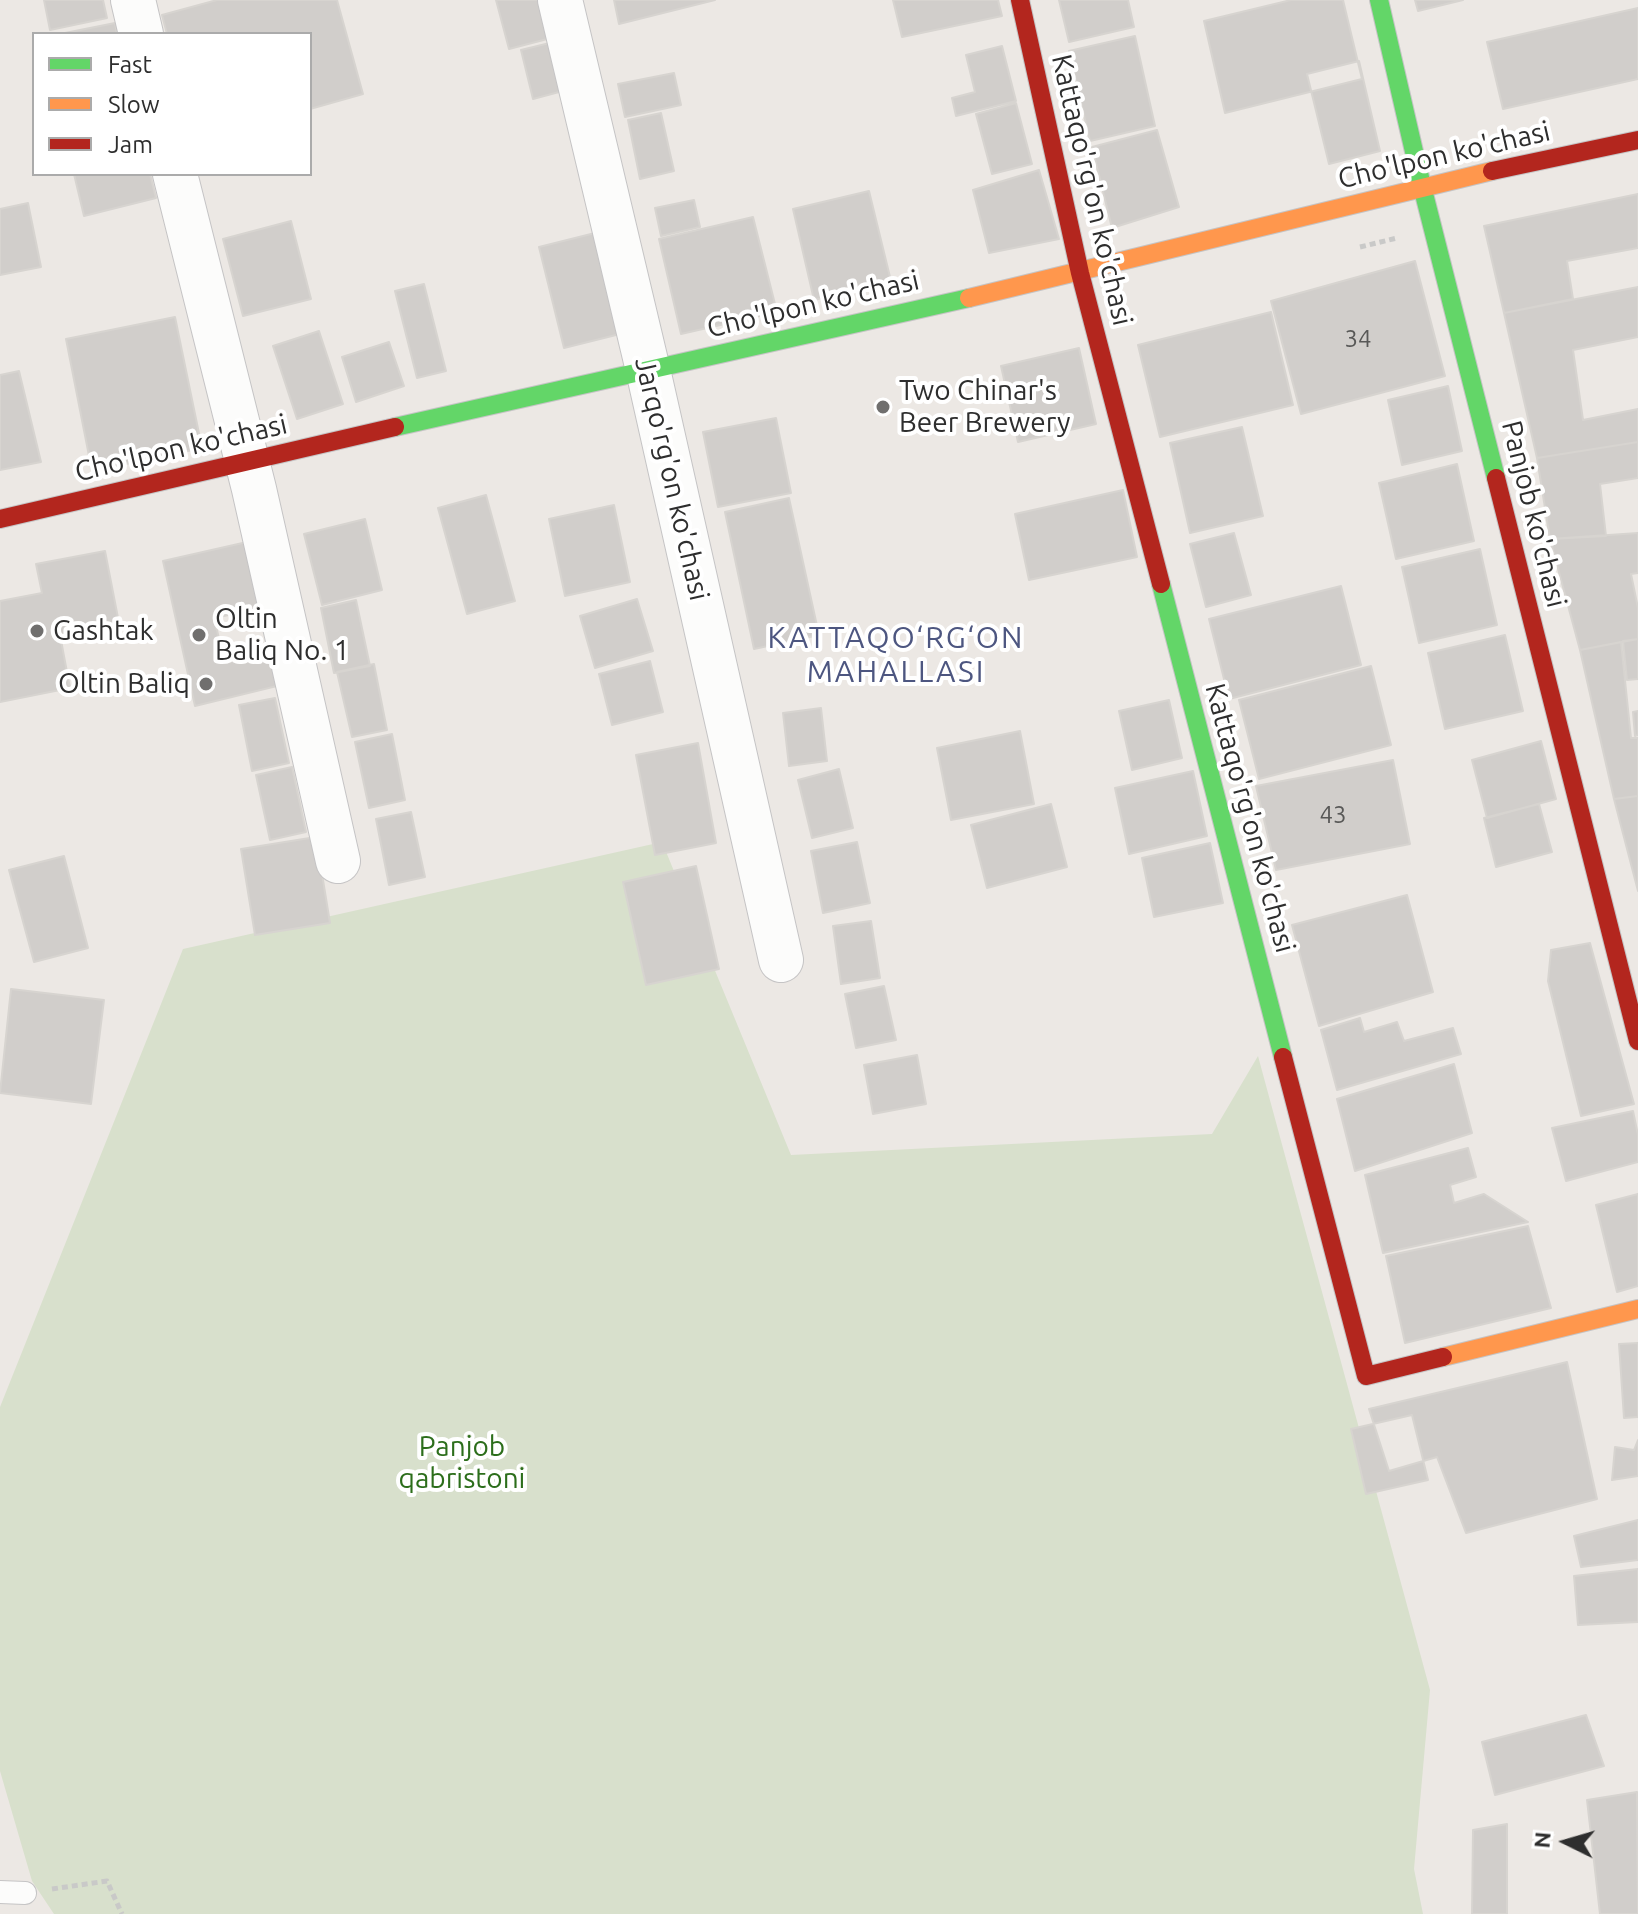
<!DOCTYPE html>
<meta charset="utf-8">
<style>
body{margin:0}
#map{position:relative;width:1638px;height:1914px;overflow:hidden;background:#ece8e4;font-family:Ubuntu,sans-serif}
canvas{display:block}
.legend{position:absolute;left:32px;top:32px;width:280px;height:144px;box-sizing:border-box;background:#fff;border:2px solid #ababab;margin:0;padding:10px 14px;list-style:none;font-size:24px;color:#2e2e2e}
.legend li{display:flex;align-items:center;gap:16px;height:40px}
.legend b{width:40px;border:2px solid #ababab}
.north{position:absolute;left:1526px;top:1802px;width:80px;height:80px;-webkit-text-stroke:6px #fff;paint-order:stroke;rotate:275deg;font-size:22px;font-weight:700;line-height:32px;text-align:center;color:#2e2e2e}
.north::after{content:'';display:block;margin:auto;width:28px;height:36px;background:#2e2e2e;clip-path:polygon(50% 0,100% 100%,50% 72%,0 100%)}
</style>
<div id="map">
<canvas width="1638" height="1914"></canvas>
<ul class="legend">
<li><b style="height:10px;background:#63d668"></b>Fast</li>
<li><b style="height:10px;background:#ff974d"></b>Slow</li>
<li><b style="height:10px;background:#b3261e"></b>Jam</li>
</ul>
<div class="north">N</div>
</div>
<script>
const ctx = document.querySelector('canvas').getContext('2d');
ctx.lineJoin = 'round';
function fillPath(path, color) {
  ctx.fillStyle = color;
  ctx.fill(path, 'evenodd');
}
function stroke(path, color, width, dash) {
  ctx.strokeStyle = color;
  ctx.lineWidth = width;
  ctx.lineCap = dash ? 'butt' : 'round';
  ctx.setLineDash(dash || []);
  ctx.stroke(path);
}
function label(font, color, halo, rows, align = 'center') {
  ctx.font = font + ' Ubuntu,sans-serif';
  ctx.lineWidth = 8;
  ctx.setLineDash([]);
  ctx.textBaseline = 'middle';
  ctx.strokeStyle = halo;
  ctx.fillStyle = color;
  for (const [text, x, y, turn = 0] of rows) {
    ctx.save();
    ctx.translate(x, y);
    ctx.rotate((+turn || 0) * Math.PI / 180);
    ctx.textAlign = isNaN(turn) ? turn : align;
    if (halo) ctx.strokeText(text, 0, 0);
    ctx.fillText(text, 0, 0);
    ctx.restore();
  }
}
fillPath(new Path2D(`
 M662,842L791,1155L1212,1134L1258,1056L1430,1690L1414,1869L1423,1914H54L32,1881L0,1771V1407L183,949Z`), '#d8e0cc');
const building = new Path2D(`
 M44,0H103L107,18L50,30Z
 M217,0H337L363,94L310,109V34H167L162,15Z
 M496,0H545L555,37L509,49Z
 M614,0H715L619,24Z
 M893,0H998L1002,16L902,37Z
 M1059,0H1128L1134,27L1069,42Z
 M1291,0H1343L1362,79L1225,113L1204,21Z
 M1415,0H1463L1418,11Z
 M1638,8V79L1503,109L1487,42Z
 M115,23L117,34H60Z
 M1135,36L1155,126L1090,141L1069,51Z
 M562,40L574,88L533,99L521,50Z
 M1002,46L1016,101L956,116L952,98L975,92L966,55Z
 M1359,61L1380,151L1329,164L1307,74Z
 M674,73L681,105L625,117L618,84Z
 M1016,103L1032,164L992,174L976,114Z
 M661,113L674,171L640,179L628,120Z
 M1157,130L1179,207L1112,228L1092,147Z
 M1039,170L1059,239L989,253L973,190Z
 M74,174H150L156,198L84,216Z
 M869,191L891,281L814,300L793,209Z
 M1638,194V248L1567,261L1573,299L1504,313L1484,226Z
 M694,200L700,227L661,236L655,208Z
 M28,203L41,267L0,275V209Z
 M753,217L777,312L681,334L659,239Z
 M291,221L311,299L243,316L223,239Z
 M599,232L624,333L564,348L539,247Z
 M1415,261L1445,376L1301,414L1271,301Z
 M424,284L446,371L417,378L395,291Z
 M1638,287V337L1573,350L1583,420L1638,409V442L1537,458L1504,313Z
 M1271,312L1293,405L1160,437L1138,345Z
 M175,317L202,448L92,471L66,339Z
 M319,331L343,404L297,419L273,346Z
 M389,342L404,386L356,402L342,357Z
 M1079,348L1096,424L1018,442L1001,366Z
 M19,371L41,462L0,470V375Z
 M1448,386L1462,451L1402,465L1388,400Z
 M776,418L791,493L718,507L703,432Z
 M1242,427L1263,516L1190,533L1170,443Z
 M1638,442V478L1600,484L1606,536L1550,539L1537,458Z
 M1457,464L1474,541L1396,559L1379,483Z
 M1123,490L1137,557L1029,580L1015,514Z
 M486,495L515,601L467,614L438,508Z
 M789,498L819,635L754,649L725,512Z
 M614,505L630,582L565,596L549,519Z
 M365,519L382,590L322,605L304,534Z
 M1234,533L1251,595L1206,607L1190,544Z
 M1638,533V573L1631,574L1638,608V639L1580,650L1550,539Z
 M247,542L262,608L214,618L225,663L273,652L281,685L195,706L163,561Z
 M1480,549L1497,625L1419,643L1402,567Z
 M105,551L119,623L60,635L70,688L0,702V601L42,593L36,564Z
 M1341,586L1361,665L1229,699L1209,619Z
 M637,599L653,651L595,668L580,616Z
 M356,600L370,666L334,673L321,608Z
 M1505,635L1523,711L1445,729L1428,653Z
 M1638,639V679L1627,680L1623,641Z
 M1621,642L1631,738H1638V796L1614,799L1580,650Z
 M650,661L663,712L612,725L599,674Z
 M374,664L387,730L352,737L337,672Z
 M1371,666L1391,745L1259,779L1239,700Z
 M275,698L289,763L252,771L239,705Z
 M1169,700L1182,758L1132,770L1119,711Z
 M821,708L827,761L789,766L783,713Z
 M1638,711V735L1635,736L1633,712Z
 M1020,731L1034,804L951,820L937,748Z
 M392,734L405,800L369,808L355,742Z
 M1541,741L1556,799L1487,818L1472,760Z
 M698,743L716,843L655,855L636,755Z
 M1393,760L1410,844L1276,870L1256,786Z
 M292,767L306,832L270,840L256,775Z
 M839,769L853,828L812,838L798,780Z
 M1193,771L1207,836L1129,854L1115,788Z
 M1638,796V891L1614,799Z
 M1051,804L1067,867L987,888L971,825Z
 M1539,804L1552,852L1496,867L1484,818Z
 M411,812L425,877L389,885L376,819Z
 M316,837L330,923L255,935L241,849Z
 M857,842L870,903L823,913L811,851Z
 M1210,843L1223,903L1154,917L1142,858Z
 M64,856L88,948L34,962L9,870Z
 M696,866L719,969L646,985L623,882Z
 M1407,895L1433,992L1319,1026L1292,925Z
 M871,921L880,978L841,984L833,926Z
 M1590,943L1634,1104L1581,1116L1548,981L1551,950Z
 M884,986L896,1040L856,1048L845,994Z
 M11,989L104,1000L91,1104L0,1093Z
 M1360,1018L1364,1032L1397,1022L1404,1041L1453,1028L1461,1054L1337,1090L1321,1030Z
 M917,1055L926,1104L873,1114L864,1065Z
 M1454,1064L1472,1133L1355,1171L1337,1099Z
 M1633,1111L1638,1135V1162L1566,1181L1552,1128Z
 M1468,1148L1476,1177L1450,1185L1454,1203L1484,1194L1528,1222L1383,1253L1365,1175Z
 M1638,1194V1286L1617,1292L1596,1205Z
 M1528,1226L1551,1308L1405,1343L1386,1256Z
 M1638,1343V1417L1624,1418L1619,1344Z
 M1567,1362L1597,1499L1466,1533L1437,1457L1389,1471L1369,1409Z
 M1412,1415L1428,1480L1366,1494L1351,1429Z
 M1638,1440V1476L1612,1480L1615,1447L1634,1450Z
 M1638,1520V1560L1581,1567L1574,1536Z
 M1638,1569V1622L1578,1625L1574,1576Z
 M1586,1715L1604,1766L1495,1795L1482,1742Z
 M1637,1792L1638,1914H1600L1587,1800Z
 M1507,1824V1914H1472L1473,1830Z`);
fillPath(building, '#d1cecb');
stroke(building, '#d7d4d0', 2);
const lane = new Path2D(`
 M0,1892L25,1893`);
const street = new Path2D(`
 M133,0L141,34
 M560,0L648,370L781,960
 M175,174L254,489L338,861`);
const fast = new Path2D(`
 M1379,0L1422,186L1496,478
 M395,427L969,298
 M1161,584L1283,1057`);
const slow = new Path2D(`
 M969,298L1492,171
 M1443,1357L1638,1309`);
const jam = new Path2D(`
 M1020,0L1080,273L1161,584
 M1492,171L1638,140
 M1496,478L1638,1041
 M0,519L395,427
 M1283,1057L1366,1376L1443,1357`);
stroke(lane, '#c5c4c5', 24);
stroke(street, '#c5c4c5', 46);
stroke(fast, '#c5c4c5', 20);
stroke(slow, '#c5c4c5', 20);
stroke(jam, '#c5c4c5', 20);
stroke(new Path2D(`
 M1360,247L1397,238
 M52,1889L107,1881L122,1914`), '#c9c9c8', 5, [6, 4]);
stroke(lane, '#fcfcfb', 22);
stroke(street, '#fcfcfb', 44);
stroke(fast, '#63d668', 18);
stroke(slow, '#ff974d', 18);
stroke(jam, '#b3261e', 18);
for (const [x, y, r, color] of [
 [883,407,8,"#706f6e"],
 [37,631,8,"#706f6e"],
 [199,635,8,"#706f6e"],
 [206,684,8,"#706f6e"]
]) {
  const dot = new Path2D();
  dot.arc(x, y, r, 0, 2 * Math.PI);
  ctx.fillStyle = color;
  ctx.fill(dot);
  stroke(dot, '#fff', 3);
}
label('24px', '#585857', null, [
 ["34",1358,339],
 ["43",1333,815]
]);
label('28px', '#2e2e2e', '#fff', [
 ["Cho'lpon ko'chasi",1444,155,-13],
 ["Kattaqo'rg'on ko'chasi",1092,190,77],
 ["Cho'lpon ko'chasi",813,304,-13],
 ["Cho'lpon ko'chasi",181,448,-13],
 ["Jarqo'rg'on ko'chasi",672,479,77],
 ["Panjob ko'chasi",1534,514,76],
 ["Kattaqo'rg'on ko'chasi",1250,818,75]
]);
label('28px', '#2e2e2e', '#fff', [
 ["Two Chinar's",899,391],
 ["Beer Brewery",899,423],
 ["Oltin",215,619],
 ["Baliq No. 1",215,651],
 ["Gashtak",53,631],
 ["Oltin Baliq",190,684,"right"]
], 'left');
label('28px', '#2c6e1b', '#fff', [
 ["Panjob",462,1447],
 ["qabristoni",462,1479]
]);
ctx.letterSpacing = '2px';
label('30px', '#4d5680', '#fff', [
 ["KATTAQO‘RG‘ON",896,638],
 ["MAHALLASI",896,672]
]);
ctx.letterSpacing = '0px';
</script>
